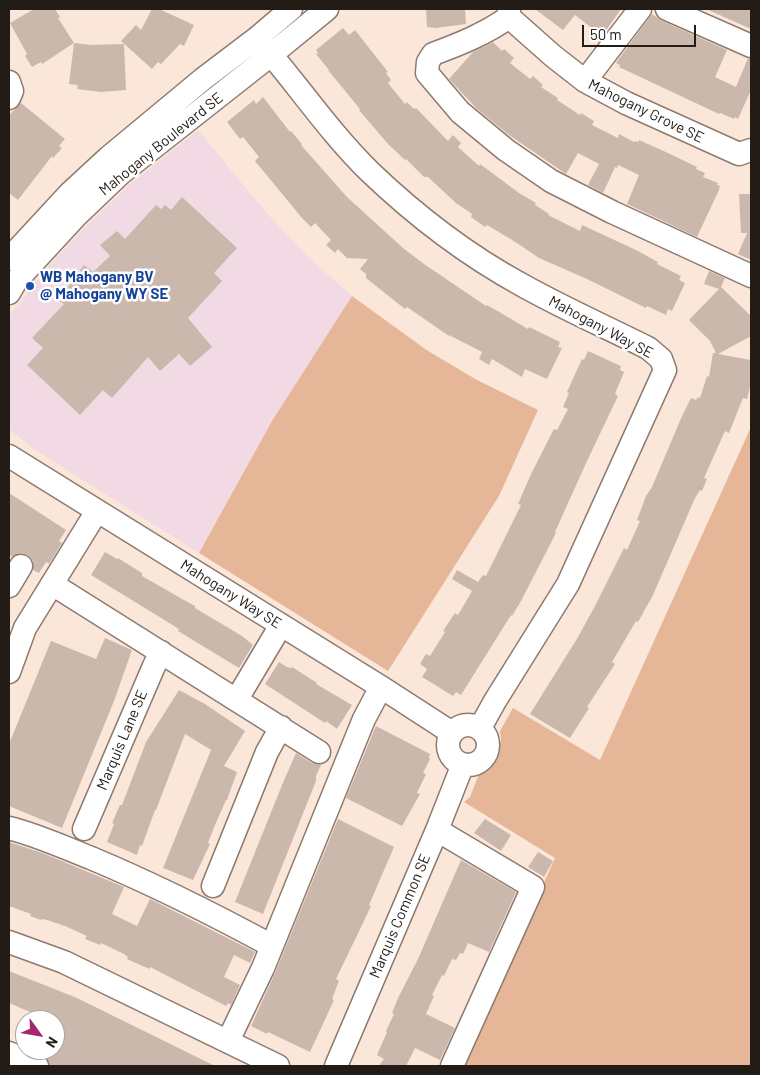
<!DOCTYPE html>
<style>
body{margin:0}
#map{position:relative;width:760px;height:1075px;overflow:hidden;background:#fbe7da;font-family:Barlow,sans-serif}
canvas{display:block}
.frame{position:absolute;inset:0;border:10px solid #221b16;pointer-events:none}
.north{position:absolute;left:15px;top:1010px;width:50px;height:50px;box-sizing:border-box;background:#fff;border:1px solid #a7a4a2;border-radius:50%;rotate:122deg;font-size:14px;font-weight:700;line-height:20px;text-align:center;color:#221b16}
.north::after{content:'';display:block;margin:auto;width:18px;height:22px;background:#a9256e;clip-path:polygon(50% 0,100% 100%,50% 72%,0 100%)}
.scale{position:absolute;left:582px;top:25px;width:114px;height:22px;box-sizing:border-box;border:2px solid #221b16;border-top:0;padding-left:6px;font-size:15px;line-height:18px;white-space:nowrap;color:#221b16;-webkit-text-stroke:4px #fff;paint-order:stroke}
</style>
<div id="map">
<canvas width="760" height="1075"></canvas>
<div class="frame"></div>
<div class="north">N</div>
<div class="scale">50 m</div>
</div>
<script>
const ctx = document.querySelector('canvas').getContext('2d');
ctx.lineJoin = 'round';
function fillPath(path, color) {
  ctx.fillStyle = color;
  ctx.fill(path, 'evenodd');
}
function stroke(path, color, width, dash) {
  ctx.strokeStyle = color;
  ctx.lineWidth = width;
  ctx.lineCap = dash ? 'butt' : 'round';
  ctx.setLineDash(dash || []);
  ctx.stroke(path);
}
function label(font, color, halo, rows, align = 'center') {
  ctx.font = font + ' Barlow,sans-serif';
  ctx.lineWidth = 5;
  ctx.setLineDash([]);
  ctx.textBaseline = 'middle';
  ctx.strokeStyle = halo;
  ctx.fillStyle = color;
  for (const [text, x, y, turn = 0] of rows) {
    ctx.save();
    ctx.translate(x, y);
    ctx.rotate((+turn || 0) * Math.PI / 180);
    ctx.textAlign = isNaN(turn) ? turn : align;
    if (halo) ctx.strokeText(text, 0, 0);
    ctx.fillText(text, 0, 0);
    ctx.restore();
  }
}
fillPath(new Path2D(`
 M198,130L264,210L308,257L352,296L272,421L199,553L32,448L9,429V316L46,269L84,228L129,185Z`), '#f2dae5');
fillPath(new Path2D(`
 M352,296L428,351L477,380L538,410L499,496L388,671L199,553L272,421Z
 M751,427V1066H461L555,858L464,802L470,797L479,774L494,763L498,755L501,738L500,731L513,708L600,760Z`), '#e5b697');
fillPath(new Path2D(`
 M34,9H55L60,17L58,18L74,43L42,64L41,62L32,67L25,56L27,54L10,23Z
 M152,9H159L194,25L184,46L180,44L161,64L158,62L152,69L121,41L136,25L141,30Z
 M426,9H465L466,24L436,28L427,27Z
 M535,9H621L602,36L575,15L563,30Z
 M706,9H746L751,11V29Z
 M652,14L662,21L727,50L715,77L736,87L748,58L751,59V90L738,119L735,117L734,119L720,113L719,114L619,67L620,65L616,63L618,60Z
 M343,28L349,35L355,30L388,72L386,73L391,80L388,83L405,104L407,102L414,109L416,108L448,141L453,135L461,143L458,147L479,166L480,164L519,193L536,203L535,205L549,214L548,215L580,231L582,225L636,250L658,262L657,264L681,276L679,280L685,283L672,311L668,309L666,315L647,306L646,308L587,279L539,258L517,243L487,225L485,227L471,217L472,214L456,203L428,177H424L406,159L405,160L388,144L359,110L360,109L328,70H329L316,54L318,53L316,50Z
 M493,42L502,51L504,49L514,58L510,63L530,79L533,76L543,85L541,87L558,98L557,100L580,115L581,113L594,121L592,125L618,138L619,134L634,142L635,141L638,142L639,140L668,153L697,167L696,169L705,173L703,177L718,183L717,185L720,186L719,190L697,237L627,204L639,175L618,165L617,168L615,167L603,193L588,185L599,164L578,153L566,174L509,135L476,108L449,79L473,52Z
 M74,43L91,45L124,44L126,90L101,92L77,89L78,85L69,84Z
 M263,97L290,132L291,131L302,144L301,145L347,197L403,248L424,264L486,306L487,305L501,313L528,329L529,327L560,342L558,347L562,348L547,379L525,369L522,377L492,359L489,365L479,359L482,352L449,335V336L407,307L405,309L366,278V274L360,269L368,259L347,258L338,249L335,253L326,245L331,240L315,223L311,227L302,218L255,161L259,157L243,137L240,139L227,122L254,100L256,104Z
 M21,103L65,139L59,146L62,148L53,158L52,156L18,200L9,193V115Z
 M739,194H751V260L738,254L747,233H741Z
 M182,197L237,248L214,273L222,281L188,318L212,347L190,366L179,354L160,371L148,357L112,398L103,390L80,415L27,365L43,348L32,338L64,304L58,300L84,265L93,272L110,256L100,245L117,231L125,239L156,205L161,209L165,205L171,210Z
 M709,271L725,278L721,287L751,316V336L718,354L751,360V383L747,399L743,398L729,433L725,431L704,478L707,479L702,491L700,490L695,498L653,595L638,622L636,621L612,662L615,664L587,707L589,708L570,738L530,714L578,637L595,606L624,548L627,550L640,521L637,520L646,496L652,487L682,416L691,398L696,400L698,397L700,398L707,376L709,377L713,353H716L710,341L689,320L719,289L704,284Z
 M588,351L621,366L620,370L624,372L615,394L618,396L587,461L555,532L556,533L521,601L512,616L511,615L461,695L456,692L453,696L422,677L427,669L420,664L426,654L430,656L445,632L443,631L455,613L458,615L472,591L452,579L457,570L478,582L483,575L486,576L521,505L518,504L532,472L554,429L557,430L568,409L563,407L569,393L567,392L582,359L584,360Z
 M9,493L66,530L59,541L62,543L49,564L46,562L39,573L33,570V560L28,555L21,553L12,557L9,554Z
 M105,552L117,559L118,558L142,573V576L184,600L195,606V608L242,636L253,645L239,668L178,631L179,629L91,575Z
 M105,638L132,650L114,701L62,828L9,806V744L51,641L96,659Z
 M279,662L287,667L291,668L292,667L317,683L316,684L352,705L337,729L326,721L325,723L265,684Z
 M179,690L205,704L245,731L224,766L237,772L227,800H226L215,825L208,843L210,844L193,880L163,868L211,750L185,734L156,810H155L142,846L140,845L137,855L107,842L114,824L112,823L120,805H122L146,742Z
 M376,726L430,754L429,758L430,759L423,773L426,774L417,793L420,794L402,826L346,798Z
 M296,753L312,763L321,765L316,776V781L263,914L235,902L282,785Z
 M338,819L394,847L369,905L371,906L362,925L336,979L339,981L332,999L334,1000L310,1052L268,1032L267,1034L251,1026L275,973Z
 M485,819L511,835L501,851L474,833Z
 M9,842L45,854L124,887L112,914L137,926L150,899L255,952L250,963L234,955L224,977L240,985L231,1005L228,1003L226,1006L150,967V969L138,964L127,959L128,957L124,954L101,943L100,945L85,939L87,936L65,926L47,920L42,919L41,920L30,916L31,914L9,906Z
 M538,852L553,861L544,877L528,867Z
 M461,860L516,892L489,952L468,943L463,954L460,953L456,960L452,959L444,976L442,975L432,995L434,996L426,1014L455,1028L440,1060L415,1048L406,1066H379L384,1059L377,1055L387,1032L386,1031L394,1014L392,1013L398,998L418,959Z
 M9,971L77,998L215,1066H50L47,1058L34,1050H55V1020H49L9,1003Z`), '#cbb8ac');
const minor = new Path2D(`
 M509,9V17L553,56L585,81L626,103L739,154L751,150
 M667,9L751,46
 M509,17C485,34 460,44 433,54L428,62L427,73L460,112L506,150L551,181L612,212L751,276
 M257,38C296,82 328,131 370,172C415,215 467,255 522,285C563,308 606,327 648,348L661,359L665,370L568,584L495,701L480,728
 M585,81L640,9
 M9,82L12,91L9,98
 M9,259L70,193L109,157L203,79L257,38L291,9
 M9,293L16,281L76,216L121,173L272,54L327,9
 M9,456L381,687L452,733
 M52,584L319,752
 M9,586L21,566
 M9,672L25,628L97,511
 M237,699L281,625
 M448 745a20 20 0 1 1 40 0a20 20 0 1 1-40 0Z
 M9,828C37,835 63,847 91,858C153,884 213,914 272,946
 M84,829L154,666L161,652
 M437,830L533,887L452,1066
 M213,886L267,752L281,727
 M9,942L64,962L278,1066
 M228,1041L263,968L364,719L381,687
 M9,1053L37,1066
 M336,1066L437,830L463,764`);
stroke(minor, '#8d7b6f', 25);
stroke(minor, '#fff', 22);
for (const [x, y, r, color] of [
 [30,286,5,"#1a4fb4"]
]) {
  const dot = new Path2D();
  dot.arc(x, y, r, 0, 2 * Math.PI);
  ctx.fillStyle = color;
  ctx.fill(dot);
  stroke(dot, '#fff', 2);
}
label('15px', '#221b16', '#fff', [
 ["Mahogany Grove SE",646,111,26],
 ["Mahogany Boulevard SE",161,144,-39],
 ["Mahogany Way SE",601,327,28],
 ["Mahogany Way SE",231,594,32],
 ["Marquis Lane SE",122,740,-67],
 ["Marquis Common SE",400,916,-67]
]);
label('bold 15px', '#164399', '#fff', [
 ["WB Mahogany BV",40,277],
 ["@ Mahogany WY SE",40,294]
], 'left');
</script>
